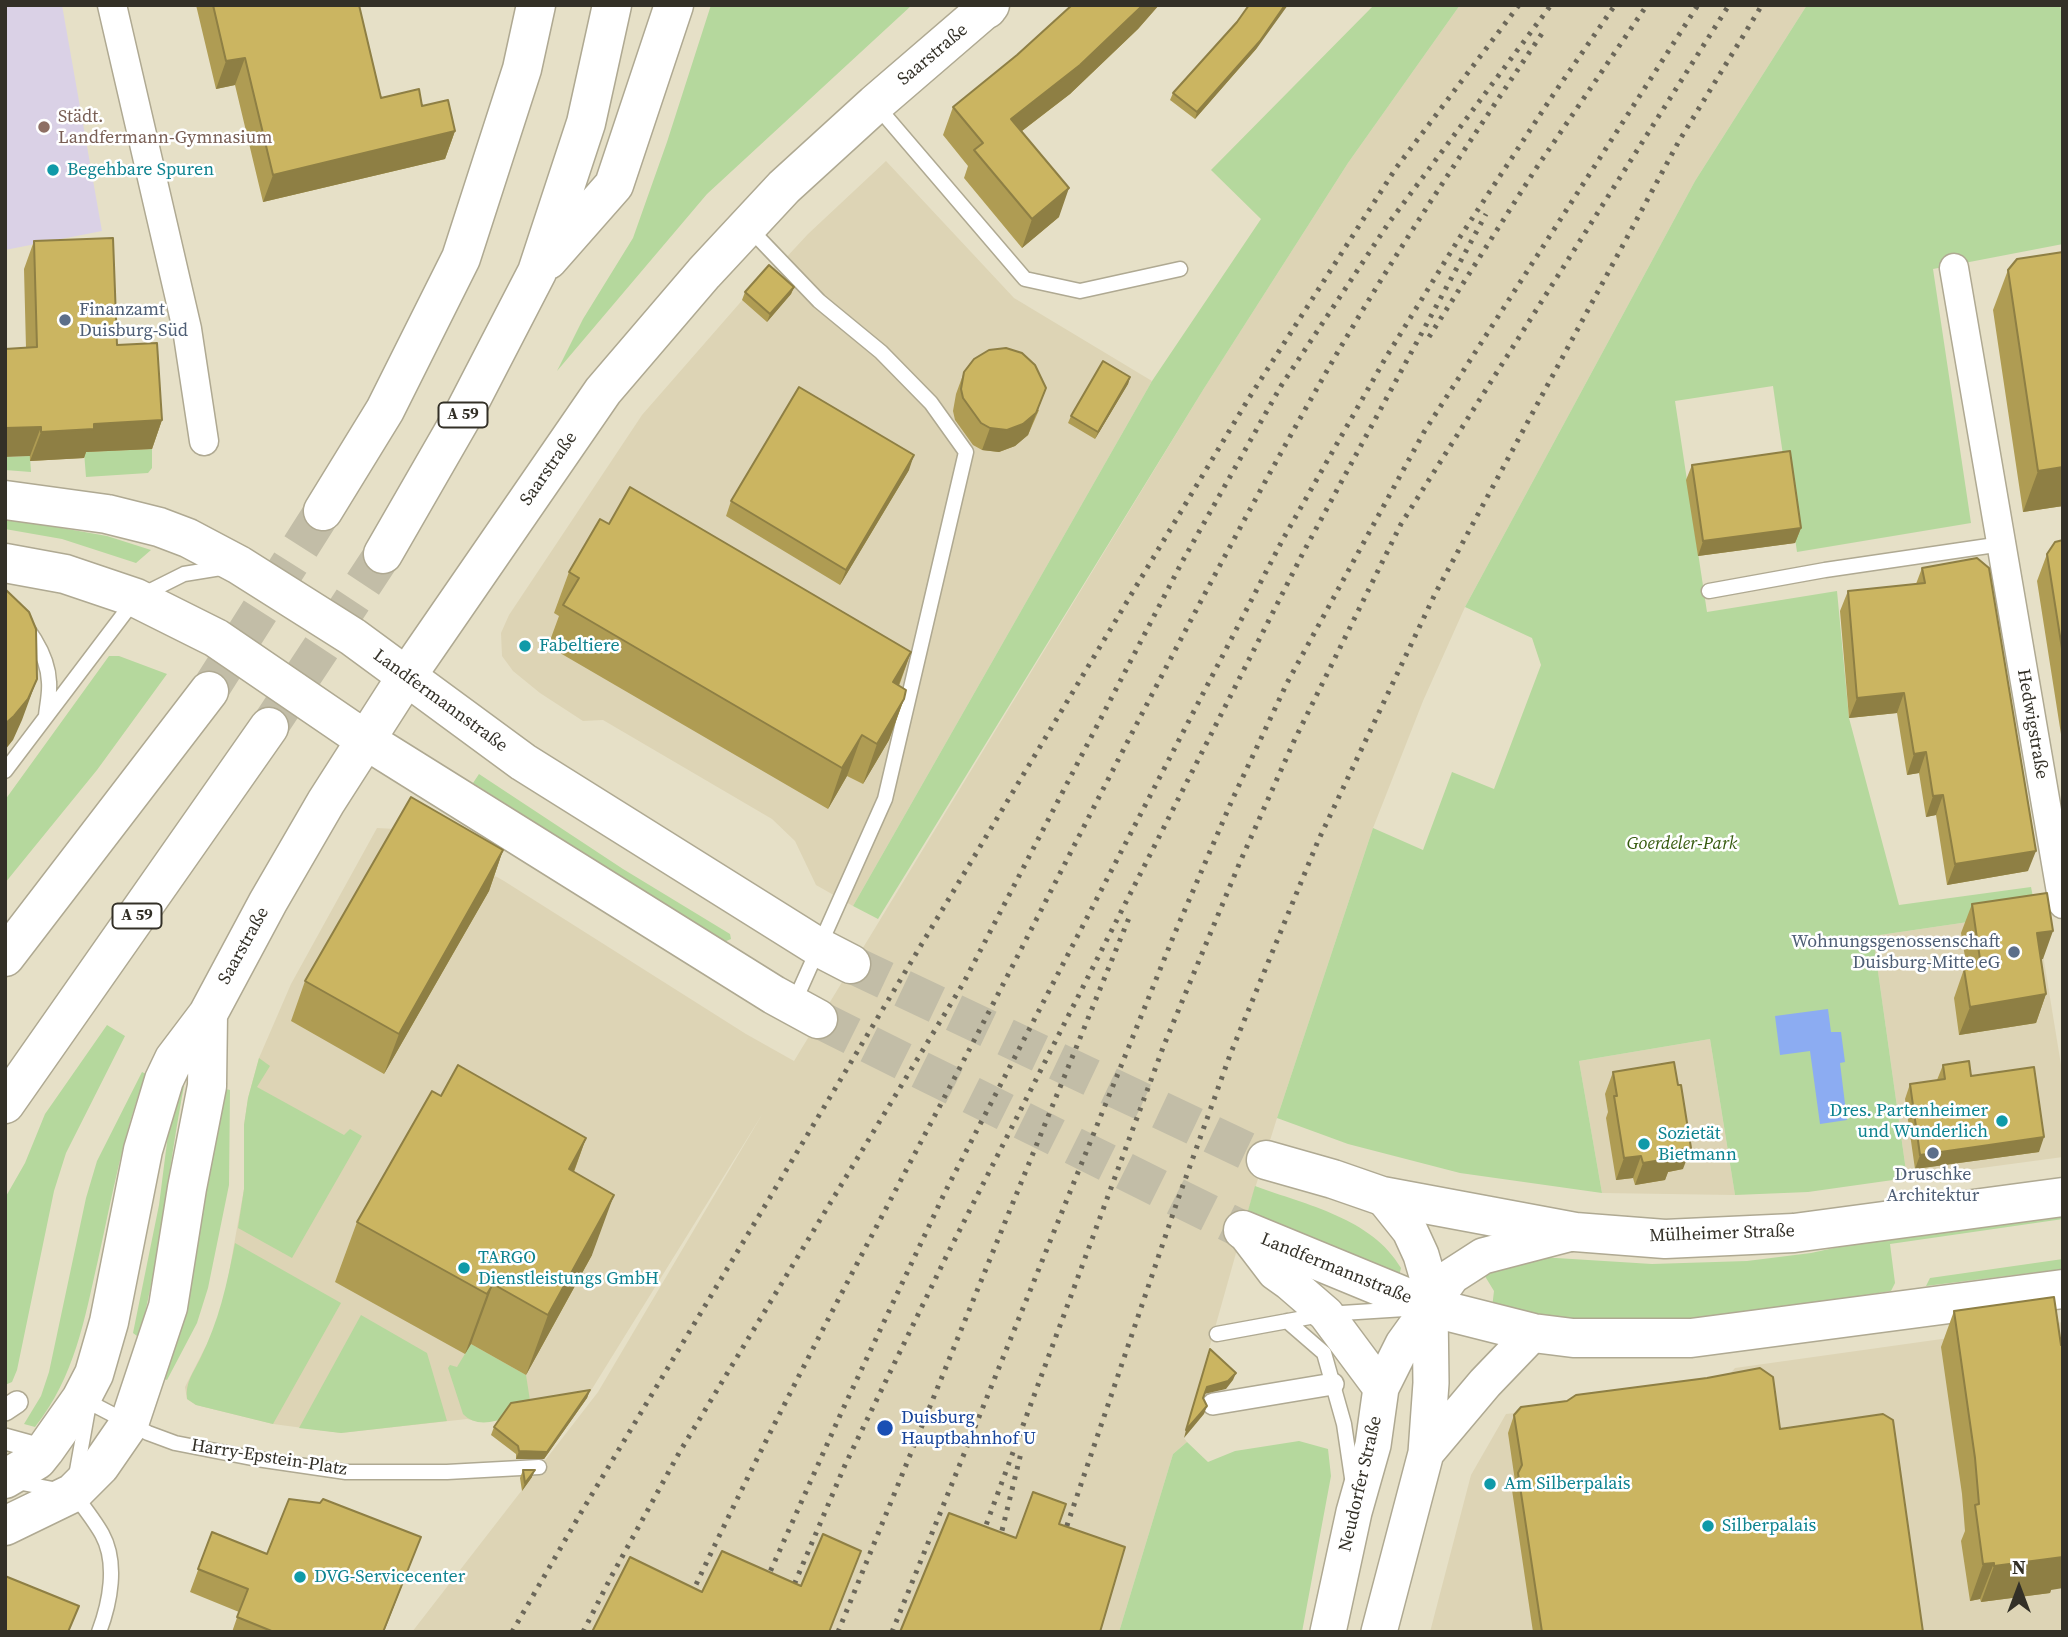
<!DOCTYPE html>
<meta charset="utf-8">
<style>
body{margin:0}
#map{position:relative;width:2068px;height:1637px;overflow:hidden;background:#e6e0c7;font-family:"Source Serif 4",serif}
canvas{display:block}
.frame{position:absolute;inset:0;border:7px solid #333027;pointer-events:none}
.north{position:absolute;left:1984px;top:1553px;width:70px;height:70px;-webkit-text-stroke:5px #fff;paint-order:stroke;rotate:0deg;font-size:19px;font-weight:700;line-height:28px;text-align:center;color:#333027}
.north::after{content:'';display:block;margin:auto;width:24px;height:32px;background:#333027;clip-path:polygon(50% 0,100% 100%,50% 72%,0 100%)}
</style>
<div id="map">
<canvas width="2068" height="1637"></canvas>
<div class="frame"></div>
<div class="north">N</div>
</div>
<script>
const ctx = document.querySelector('canvas').getContext('2d');
ctx.lineJoin = 'round';
function fillPath(path, color) {
  ctx.fillStyle = color;
  ctx.fill(path, 'evenodd');
}
function stroke(path, color, width, dash) {
  ctx.strokeStyle = color;
  ctx.lineWidth = width;
  ctx.lineCap = dash ? 'butt' : 'round';
  ctx.setLineDash(dash || []);
  ctx.stroke(path);
}
function label(font, color, halo, rows, align = 'center') {
  ctx.font = font + ' "Source Serif 4",serif';
  ctx.lineWidth = 5;
  ctx.setLineDash([]);
  ctx.textBaseline = 'middle';
  ctx.strokeStyle = halo;
  ctx.fillStyle = color;
  for (const [text, x, y, turn = 0] of rows) {
    ctx.save();
    ctx.translate(x, y);
    ctx.rotate((+turn || 0) * Math.PI / 180);
    ctx.textAlign = isNaN(turn) ? turn : align;
    if (halo) ctx.strokeText(text, 0, 0);
    ctx.fillText(text, 0, 0);
    ctx.restore();
  }
}
fillPath(new Path2D(`
 M1460,5H1807L1695,181L1465,607L1423,701L1373,828L1277,1118L1247,1214L1184,1438L1187,1442L1173,1454L1119,1632H412L598,1392L763,1113L587,1397L509,1411L479,1422L467,1419L341,1433L273,1424L196,1405L187,1399L185,1387L213,1332L225,1295L244,1189V1125L248,1098L259,1058L291,984L377,828L414,830L504,881L746,1034L794,1061L1203,390L1348,163Z
 M886,161L1014,298L1152,381L853,906L816,885L795,841L772,819L603,720L583,721L540,693L513,671L502,656L501,633L509,615L642,415L766,273L782,262L808,234Z
 M2036,912L2063,1077V1157L1907,1178L1873,936Z
 M1710,1039L1735,1195L1602,1193L1579,1061Z
 M2063,1322V1632H1430L1471,1475L1506,1414L1716,1390L1735,1368Z`), '#ddd4b5');
fillPath(new Path2D(`
 M5,5H62L102,231L5,250Z`), '#dad1e6');
fillPath(new Path2D(`
 M711,5H912L707,194L557,371L583,319L633,238L667,142Z
 M1374,5H1460L1348,163L1203,390L878,919L853,906L1152,381L1261,219L1211,170Z
 M1807,5H2060L2063,24V244L1933,269L1971,523L1797,552L1773,386L1675,401L1707,612L1837,591L1849,718L1899,905L2031,887L2036,912L1873,936L1907,1178L1808,1192L1735,1195L1710,1039L1579,1061L1602,1193L1460,1173L1348,1144L1277,1118L1373,828L1423,850L1452,772L1494,789L1541,665L1532,638L1465,607L1695,181Z
 M152,449V468L148,473L86,477L84,452Z
 M30,456L31,472L5,470V457Z
 M5,518L107,536L151,550L136,563L62,539L5,529Z
 M109,656H119L167,674L97,770L5,883V800Z
 M479,774L623,869L730,934L731,939L724,942L473,783Z
 M107,1025L125,1036L66,1153L54,1191L17,1370L12,1382L5,1385V1198L25,1163L45,1114Z
 M259,1058L270,1066L257,1087L344,1135L350,1129L362,1136L292,1258L238,1228L244,1189V1125L248,1098Z
 M142,1072L146,1074C123,1134 112,1197 98,1260C84,1321 75,1376 35,1427L24,1424L41,1396L49,1372L86,1198L97,1161Z
 M178,1085L184,1086C168,1169 161,1253 140,1334L137,1336L133,1333L159,1205L171,1111Z
 M226,1089L230,1090L229,1185L208,1288L197,1323L167,1380L162,1378Z
 M1255,1186C1306,1205 1372,1218 1401,1268L1399,1276L1247,1214Z
 M2063,1215V1219L1890,1244L1895,1283L1891,1291L1750,1313L1670,1321L1568,1318L1492,1308L1494,1291L1483,1273L1540,1257L1652,1264L1747,1261L1811,1253L1857,1243Z
 M235,1243L341,1303L273,1424L196,1405L187,1399C185,1383 193,1373 200,1359C219,1321 227,1284 235,1243Z
 M2063,1259V1269L1926,1286L1930,1278Z
 M361,1315L427,1353L447,1421L341,1433L299,1428Z
 M471,1344L526,1375L531,1407C512,1415 481,1433 463,1414L448,1368L450,1365L457,1367Z
 M1299,1441L1328,1449L1331,1476L1302,1632H1119L1173,1454L1187,1442L1208,1462L1235,1451Z`), '#b5d89d');
fillPath(new Path2D(`
 M1828,1009L1831,1032H1841L1845,1062L1840,1063L1847,1120L1820,1124L1810,1051L1780,1055L1775,1016Z`), '#8cacf2');
stroke(new Path2D(`
 M851,964L1266,1160
 M818,1019L1243,1230`), '#c2bda7', 38, [38, 19]);
stroke(new Path2D(`
 M209,691L323,511
 M269,727L383,554`), '#c2bda7', 38, [38, 19]);
const service = new Path2D(`
 M876,105L1025,279L1080,291L1180,269
 M748,227L819,301L881,352L931,403L966,452L885,799L793,1005
 M1709,591L1825,570L2002,544
 M5,605C26,623 48,653 49,682C50,693 47,705 46,716
 M5,771L136,598L184,574L227,567
 M1287,1321L1324,1353L1344,1424L1352,1478
 M1217,1334L1326,1314L1405,1309
 M83,1399L148,1433L175,1443L257,1459L346,1472H447L539,1467
 M76,1476L88,1409
 M17,1482L73,1493C83,1506 94,1520 102,1534C118,1563 110,1603 99,1632`);
const pedestrian = new Path2D(`
 M1213,1404L1333,1384
 M5,1410L17,1402
 M5,1439L45,1450`);
const minor = new Path2D(`
 M112,5L187,329L204,441
 M1954,268L2063,904`);
const tertiary = new Path2D(`
 M1243,1230L1275,1272L1289,1282L1326,1314L1381,1388
 M1426,1453L1485,1383L1533,1333
 M1328,1632L1354,1512L1373,1445L1381,1388L1403,1344L1452,1276L1483,1256L1575,1232
 M1379,1632L1426,1453L1431,1383L1430,1307L1428,1279L1421,1255L1410,1231L1382,1196`);
const secondary = new Path2D(`
 M5,500L107,514L159,527L188,538L239,565L353,637L523,762L820,948L851,964
 M5,563L65,574L136,598L216,638L364,739L774,995L818,1019
 M1266,1160L1333,1179L1382,1196L1575,1232L1665,1239L1794,1233L2063,1197
 M1243,1230L1430,1307L1533,1333L1573,1338H1691L2063,1289
 M5,1479L37,1460L45,1450L81,1399L94,1374L109,1322L143,1150L164,1080L174,1059L208,1014L268,902L326,802L406,677L603,391L704,273L784,187L875,104L990,5
 M5,1526L73,1493L100,1466L129,1424L168,1307L187,1188L207,1086L208,1014`);
const motorway = new Path2D(`
 M987,9L988,5
 M548,260L614,185L674,5
 M323,511L385,410L461,258L522,69L536,5
 M383,554L463,415L537,272L586,123L612,5
 M5,957L209,691
 M5,1104L269,727`);
stroke(service, '#afa992', 17);
stroke(pedestrian, '#afa992', 24);
stroke(minor, '#afa992', 31);
stroke(tertiary, '#afa992', 38);
stroke(secondary, '#afa992', 41);
stroke(motorway, '#afa992', 41);
stroke(service, '#fff', 14);
stroke(pedestrian, '#fff', 21);
stroke(minor, '#fff', 28);
stroke(tertiary, '#fff', 35);
stroke(secondary, '#fff', 38);
stroke(motorway, '#fff', 38);
stroke(new Path2D(`
 M1429,337L1535,170L1647,5
 M979,1544L1164,1045L1240,862L1294,741L1401,524L1729,5
 M1060,1546L1177,1202L1230,1055L1318,841L1435,594L1679,141L1762,5
 M997,1551L1021,1453
 M762,1590L842,1411L945,1192L1283,539L1385,359L1460,237L1553,95L1615,5
 M512,1632L579,1516L1249,398L1396,168L1519,5
 M583,1632L611,1577L679,1453L964,982L1182,562L1281,386L1388,224L1551,5
 M674,1632C772,1418 886,1211 994,1002C1103,790 1210,576 1328,369C1395,252 1470,141 1545,29
 M774,1632L845,1465L945,1259L1304,551L1486,214
 M838,1632L1131,913
 M892,1632L1174,935L1233,798L1287,683L1424,432L1698,5`), '#6c685a', 5, [3.5, 7]);
fillPath(new Path2D(`
 M196,5H359L381,98L422,106L455,131L445,159L263,202L235,85L216,89Z
 M1072,5H1159L1138,29L1070,94L1022,131L1059,217L1022,248L964,178L968,166L943,135L953,107L1017,55Z
 M1257,48L1195,119L1170,100L1173,93Z
 M34,241L117,345L162,420L152,449L86,452L84,458L30,461L26,348L24,269Z
 M2008,270L2063,506L2023,512L1993,310Z
 M794,287L791,294L767,322L742,300L745,292Z
 M964,372L1039,410L1028,435L1015,446L999,452L982,450L973,445L955,420L953,411L956,394Z
 M1130,377L1128,384L1095,439L1068,423L1071,416Z
 M1692,465L1801,528L1795,543L1698,556L1686,480Z
 M909,470L840,585L726,516L731,501Z
 M2063,540V747L2037,581L2047,554Z
 M1922,568L2028,871L1947,885L1936,815L1926,817L1919,773L1907,775L1897,713L1849,718L1840,611L1848,591L1916,584Z
 M569,572L911,652L899,686L904,699L889,740L863,784L847,776L828,809L548,646L559,616L554,613Z
 M503,850L489,891L384,1074L291,1021L305,981Z
 M1972,904L2043,959H2041L2046,994L2036,1023L1959,1035L1954,998L1964,969H1967L1961,933Z
 M1943,1065L1971,1076L2039,1152L1915,1169L1905,1099L1910,1084L1937,1080Z
 M1613,1072L1683,1169L1668,1172L1665,1180L1635,1185L1633,1178L1616,1180L1606,1118L1608,1112L1605,1094Z
 M441,1096L586,1138L574,1172L592,1255L526,1375L471,1344L465,1354L335,1282L357,1222Z
 M1954,1311L2061,1345L2051,1590L2050,1593L1981,1602L1980,1599L1970,1601L1961,1541L1965,1531L1962,1494L1941,1347Z
 M590,1390L587,1398L544,1459H516V1454L491,1435L494,1427Z
 M1514,1415L1780,1429L1923,1632H1533L1512,1490L1515,1481L1508,1433Z
 M523,1470L532,1477L522,1491L520,1478Z
 M212,1532L267,1554L421,1537L384,1632H232L239,1612L190,1592Z`), '#af9c53');
fillPath(new Path2D(`
 M1143,5H1159L1138,29L1070,94L1001,147L1011,119Z
 M1285,5H1288L1257,48L1195,119L1197,112Z
 M245,58L235,85L216,89L226,61Z
 M455,131L445,159L263,202L273,175Z
 M1069,188L1059,217L1022,248L1032,219Z
 M794,287L791,294L767,322L770,314Z
 M1130,377L1128,384L1095,439L1098,432Z
 M1046,388L1028,435L1015,446L999,452L982,450L990,428Z
 M162,420L152,449L86,452L84,458L30,461L41,432L94,424Z
 M41,427L30,456L5,457V428Z
 M914,455L909,470L840,585L846,570Z
 M2063,467V506L2023,512L2038,471Z
 M1801,528L1795,543L1698,556L1703,541Z
 M911,652L896,692L893,682Z
 M37,679L22,720L13,740L5,750V724Z
 M1904,693L1897,713L1849,718L1857,698Z
 M904,699L889,740L863,784L877,744Z
 M862,735L847,776L828,809L842,768Z
 M1926,752L1919,773L1907,775L1914,754Z
 M1943,795L1936,815L1926,817L1933,796Z
 M503,850L489,891L384,1074L399,1034Z
 M2036,851L2028,871L1947,885L1955,864Z
 M2053,931L2043,959L2027,962L2037,933Z
 M2046,994L2036,1023L1959,1035L1970,1007Z
 M2044,1137L2039,1152L1915,1169L1920,1155Z
 M586,1138L564,1198L569,1169Z
 M1691,1148L1683,1169L1668,1172L1665,1180L1635,1185L1643,1163L1672,1151Z
 M1641,1156L1633,1178L1616,1180L1624,1158Z
 M614,1195L592,1255L526,1375L548,1315Z
 M493,1284L471,1344L465,1354L487,1294Z
 M1236,1373L1233,1380L1226,1389L1204,1394L1207,1387Z
 M590,1390L587,1398L544,1459H516L519,1451Z
 M1207,1406L1204,1414L1184,1438L1186,1430Z
 M535,1470L532,1477L522,1491L525,1483Z
 M2063,1554V1588L2051,1590L2050,1593L1981,1602L1994,1566Z
 M1994,1563L1980,1599L1970,1601L1983,1564Z`), '#8e7f44');
const building = new Path2D(`
 M213,5H359L381,98L419,89L422,106L448,100L455,131L273,175L245,58L226,61Z
 M1072,5H1143L1080,65L1011,119L1069,188L1032,219L974,150L983,143L953,107L1017,55Z
 M1249,5H1285L1260,41L1197,112L1173,93L1237,22Z
 M113,238L117,345L157,343L162,420L94,424V429L41,432V427L5,428V349L37,347L34,241Z
 M2063,252V467L2038,471L2008,270L2017,259Z
 M769,265L794,287L770,314L745,292Z
 M1006,348L1022,353L1035,365L1046,388L1036,413L1023,424L1007,430L990,428L981,423L963,398L961,389L964,372L974,359L989,350Z
 M1103,361L1130,377L1098,432L1071,416Z
 M799,387L914,455L846,570L731,501Z
 M1790,451L1801,528L1703,541L1692,465Z
 M630,487L911,652L893,682L906,690L904,699L877,744L862,735L842,768L563,605L579,578L569,572L600,519L609,524Z
 M2063,540V655L2047,554L2055,542Z
 M1977,558L1989,568L2036,851L1955,864L1943,795L1933,796L1926,752L1914,754L1904,693L1857,698L1848,591L1925,583L1922,568Z
 M5,589L29,612L36,629L37,679L28,699L14,716L5,724Z
 M411,797L503,850L399,1034L305,981Z
 M2047,893L2053,931L2037,933L2046,994L1970,1007L1964,969L1981,966L1972,904Z
 M1969,1061L1971,1076L2034,1067L2044,1137L1920,1155L1910,1084L1945,1079L1943,1065Z
 M1674,1062L1678,1085H1681L1691,1148L1672,1151L1673,1158L1643,1163L1641,1156L1624,1158L1614,1096H1617L1613,1072Z
 M458,1065L586,1138L569,1169L614,1195L548,1315L493,1284L487,1294L357,1222L432,1091L441,1096Z
 M2054,1297L2061,1345H2063V1557L1994,1566V1563L1983,1564L1975,1505L1979,1504L1975,1458L1954,1311Z
 M1210,1349L1236,1373L1228,1381L1207,1387L1203,1398L1207,1406L1186,1430Z
 M1760,1368L1773,1377L1780,1429L1883,1414L1893,1420L1923,1632H1542L1518,1473L1522,1465L1514,1415L1521,1407L1567,1401L1576,1395L1707,1378Z
 M590,1390L547,1452L519,1451L518,1446L494,1427L511,1403Z
 M523,1470H535L525,1483Z
 M1033,1492L1066,1504L1059,1524L1125,1547L1100,1632H900L949,1513L1016,1538Z
 M289,1499L320,1503L323,1499L421,1537L383,1632H274L237,1617L248,1589L198,1569L212,1532L267,1554Z
 M823,1534L861,1551L829,1632H592L630,1557L702,1592L722,1551L801,1586Z
 M5,1576L79,1606L68,1632H5Z`);
fillPath(building, '#cbb561');
stroke(building, '#8e7f44', 2);
for (const [x, y, r, color] of [
 [44,127,7,"#8d6e63"],
 [53,170,7,"#0f9aa8"],
 [65,320,7,"#5c6f8a"],
 [525,646,7,"#0f9aa8"],
 [2014,952,7,"#5c6f8a"],
 [2002,1121,7,"#0f9aa8"],
 [1644,1144,7,"#0f9aa8"],
 [1933,1153,7,"#5c6f8a"],
 [464,1268,7,"#0f9aa8"],
 [885,1428,9,"#1a4fb4"],
 [1490,1484,7,"#0f9aa8"],
 [1708,1526,7,"#0f9aa8"],
 [300,1577,7,"#0f9aa8"]
]) {
  const dot = new Path2D();
  dot.arc(x, y, r, 0, 2 * Math.PI);
  ctx.fillStyle = color;
  ctx.fill(dot);
  stroke(dot, '#fff', 2.5);
}
for (const [x, y, w] of [
 [463,415,49],
 [137,916,49]
]) {
  const box = new Path2D();
  box.roundRect(x - w / 2, y - 12.5, w, 25, 5);
  ctx.fillStyle = '#fff';
  ctx.fill(box);
  stroke(box, '#333027', 2);
}
label('bold 16px', '#333027', null, [
 ["A 59",463,415],
 ["A 59",137,916]
]);
label('18px', '#333027', '#fff', [
 ["Saarstraße",933,55,-40],
 ["Saarstraße",549,469,-55],
 ["Landfermannstraße",440,701,36],
 ["Hedwigstraße",2032,724,80],
 ["Saarstraße",244,946,-61],
 ["Mülheimer Straße",1722,1234,-2],
 ["Landfermannstraße",1336,1269,22],
 ["Harry-Epstein-Platz",269,1458,9],
 ["Neudorfer Straße",1361,1484,-77]
]);
label('18px', '#785e54', '#fff', [
 ["Städt.",58,117],
 ["Landfermann-Gymnasium",58,138]
], 'left');
label('18px', '#0d838f', '#fff', [
 ["Begehbare Spuren",67,170],
 ["Fabeltiere",539,646],
 ["Dres. Partenheimer",1988,1111,"right"],
 ["und Wunderlich",1988,1132,"right"],
 ["Sozietät",1658,1134],
 ["Bietmann",1658,1155],
 ["TARGO",478,1258],
 ["Dienstleistungs GmbH",478,1279],
 ["Am Silberpalais",1504,1484],
 ["Silberpalais",1722,1526],
 ["DVG-Servicecenter",314,1577]
], 'left');
label('18px', '#4e5e75', '#fff', [
 ["Finanzamt",79,310],
 ["Duisburg-Süd",79,331],
 ["Wohnungsgenossenschaft",2000,942,"right"],
 ["Duisburg-Mitte eG",2000,963,"right"],
 ["Druschke",1933,1175,"center"],
 ["Architektur",1933,1196,"center"]
], 'left');
label('italic 18px', '#355a0e', '#fff', [
 ["Goerdeler-Park",1682,844]
]);
label('18px', '#164399', '#fff', [
 ["Duisburg",901,1418],
 ["Hauptbahnhof U",901,1439]
], 'left');
</script>
